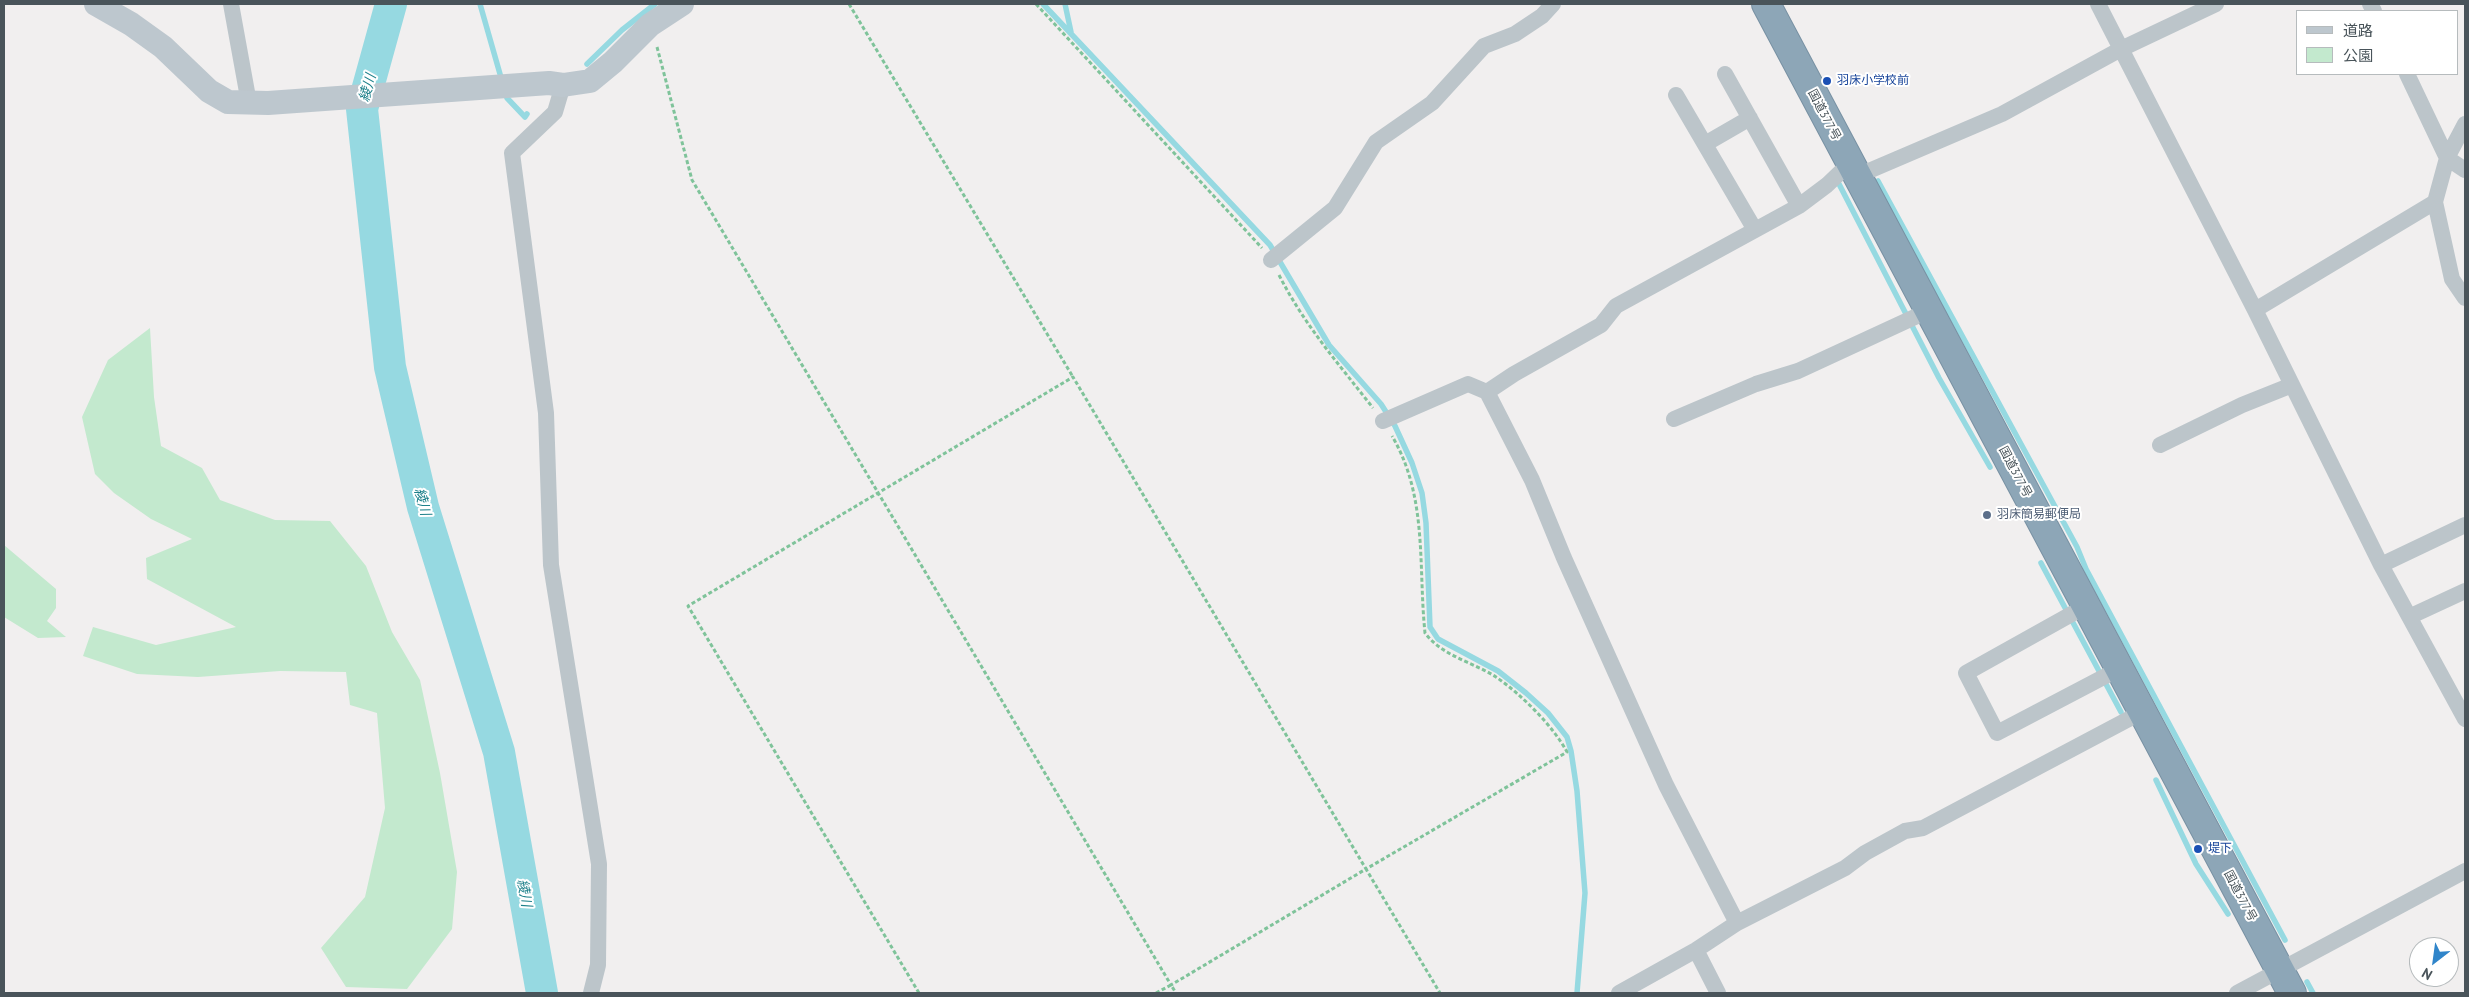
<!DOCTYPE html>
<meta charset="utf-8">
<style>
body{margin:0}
#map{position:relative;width:2469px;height:997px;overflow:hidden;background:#f1efef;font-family:"PT Sans","Noto Sans JP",sans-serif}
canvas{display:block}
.frame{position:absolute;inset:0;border:5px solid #49545a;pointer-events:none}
.legend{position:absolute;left:2296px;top:10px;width:162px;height:65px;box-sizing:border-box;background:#fff;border:1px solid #b6bbbd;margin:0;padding:6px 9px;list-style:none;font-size:15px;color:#49545a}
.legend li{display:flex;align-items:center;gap:10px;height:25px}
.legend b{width:25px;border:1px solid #b6bbbd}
.north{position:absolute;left:2409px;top:937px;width:50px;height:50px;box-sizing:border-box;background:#fff;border:1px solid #b6bbbd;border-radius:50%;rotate:210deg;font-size:14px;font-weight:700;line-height:20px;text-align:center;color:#49545a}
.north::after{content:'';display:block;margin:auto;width:18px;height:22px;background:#3085ca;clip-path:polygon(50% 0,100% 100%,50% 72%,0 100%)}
</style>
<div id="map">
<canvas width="2469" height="997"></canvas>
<div class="frame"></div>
<ul class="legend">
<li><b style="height:6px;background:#bdc7ce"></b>道路</li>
<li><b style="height:14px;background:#c3e9ce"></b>公園</li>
</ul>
<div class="north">N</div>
</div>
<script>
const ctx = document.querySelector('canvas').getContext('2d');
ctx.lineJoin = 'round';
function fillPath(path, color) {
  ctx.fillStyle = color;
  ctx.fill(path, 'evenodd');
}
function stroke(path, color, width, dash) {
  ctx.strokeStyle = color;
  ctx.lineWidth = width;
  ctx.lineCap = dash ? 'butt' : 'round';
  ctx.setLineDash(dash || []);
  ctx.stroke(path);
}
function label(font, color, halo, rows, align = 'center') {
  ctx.font = font + ' "PT Sans","Noto Sans JP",sans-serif';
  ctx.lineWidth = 4;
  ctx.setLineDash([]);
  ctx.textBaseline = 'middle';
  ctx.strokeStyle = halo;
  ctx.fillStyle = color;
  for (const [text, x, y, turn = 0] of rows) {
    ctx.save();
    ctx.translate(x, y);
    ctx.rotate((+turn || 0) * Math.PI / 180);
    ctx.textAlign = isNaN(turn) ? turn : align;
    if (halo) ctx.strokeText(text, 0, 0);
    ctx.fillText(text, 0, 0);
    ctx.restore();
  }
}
fillPath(new Path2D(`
 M150,328L154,397L161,446L202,468L220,500L275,520L330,521L366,566L392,632L420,680L440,773L457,872L452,929L407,989L346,987L321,948L365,897L385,808L377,713L350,705L346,672L280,671L198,677L137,674L83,656L93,627L156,645L236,627L147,579L146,558L192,539L151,519L114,493L95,474L82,417L108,360Z
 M4,545L56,589V608L47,621L66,637L38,638L4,617Z`), '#c3e9ce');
stroke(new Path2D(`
 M480,4L502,81
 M1043,4L1270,245L1329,345L1381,404L1395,426L1412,463L1422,493L1426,523L1430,627L1438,639L1498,671L1526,693L1548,713L1567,737L1571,751L1577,791L1585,893L1577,993
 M1065,4L1071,32
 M587,64L622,30L655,4
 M505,93L507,98L525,117L527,114
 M1878,181L2077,547L2086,569L2285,940
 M1839,184L1939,378L1990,467
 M2041,563L2121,712
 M2156,780L2196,864L2228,914
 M2307,982L2313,993`), '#96d9e1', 5.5);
stroke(new Path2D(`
 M391,4L362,109L390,367L423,507L499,752L542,993`), '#96d9e1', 32);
const highway = new Path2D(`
 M1766,4L2292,993`);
stroke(highway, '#7891a3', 30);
stroke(new Path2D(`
 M849,4L1073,377
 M1036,4L1262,248
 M657,47L692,180L1171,985L1366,869L1440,993
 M1279,275C1305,326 1338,363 1373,408
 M919,993L688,606L1073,377L1366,869L1567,752C1553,726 1521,694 1496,677C1473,662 1442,656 1425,633C1418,566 1428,497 1392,436
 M1156,993L1171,985L1176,993`), '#7fc39a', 3, [4, 2.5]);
stroke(new Path2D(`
 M231,4L249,103
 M2098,4L2255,310L2381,565L2465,719
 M2370,4L2374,11
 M1725,74L1799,206
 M2407,74L2447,158L2465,170
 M563,85L555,112L512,153L546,413L551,565L599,864L598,965L591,993
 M1676,95L1755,230
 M2465,124L2447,158L2435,202L2452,279L2465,298
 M1705,144L1750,118
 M1857,176L2002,114L2121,49L2216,4
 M1271,260L1335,208L1376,142L1432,103L1484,46L1515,34L1542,16L1553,4
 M2255,310L2435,202
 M1487,392L1514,374L1601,325L1616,306L1799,206L1827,185L1850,163
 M1674,419L1756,384L1798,371L1930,310
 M1383,421L1468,384L1487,392L1532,480L1564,558L1666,785L1737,923
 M2160,445L2242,405L2292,385
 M2381,565L2465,525
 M2086,606L1966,673L1997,733L2119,669
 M2411,616L2465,591
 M1696,950L1718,993
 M1619,993L1696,950L1737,923L1845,868L1865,853L1905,831L1923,828L2142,712
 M2237,993L2465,871`), '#bcc5ca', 16);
stroke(new Path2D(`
 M96,4L131,24L163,47L209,91L228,102L268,103L549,83L563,85L590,81L613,62L650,25L682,4`), '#bdc7ce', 24);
stroke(highway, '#8da6b7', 28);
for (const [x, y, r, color] of [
 [1827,81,5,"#1a4fb4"],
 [1987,515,5,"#5c6f8a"],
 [2198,849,5,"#1a4fb4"]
]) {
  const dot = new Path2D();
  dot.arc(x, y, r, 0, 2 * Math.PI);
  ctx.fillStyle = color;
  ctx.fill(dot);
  stroke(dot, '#fff', 2);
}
label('12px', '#164399', '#fff', [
 ["羽床小学校前",1837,81],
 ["堤下",2208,849]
], 'left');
label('12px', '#49545a', '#fff', [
 ["国道377号",1824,115,62],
 ["国道377号",2015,472,62],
 ["国道377号",2240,896,62]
]);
label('12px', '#4e5e75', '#fff', [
 ["羽床簡易郵便局",1997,515]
], 'left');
label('italic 14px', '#1e808a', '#fff', [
 ["綾川",368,88,-75],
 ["綾川",422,502,75],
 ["綾川",524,893,80]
]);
</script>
